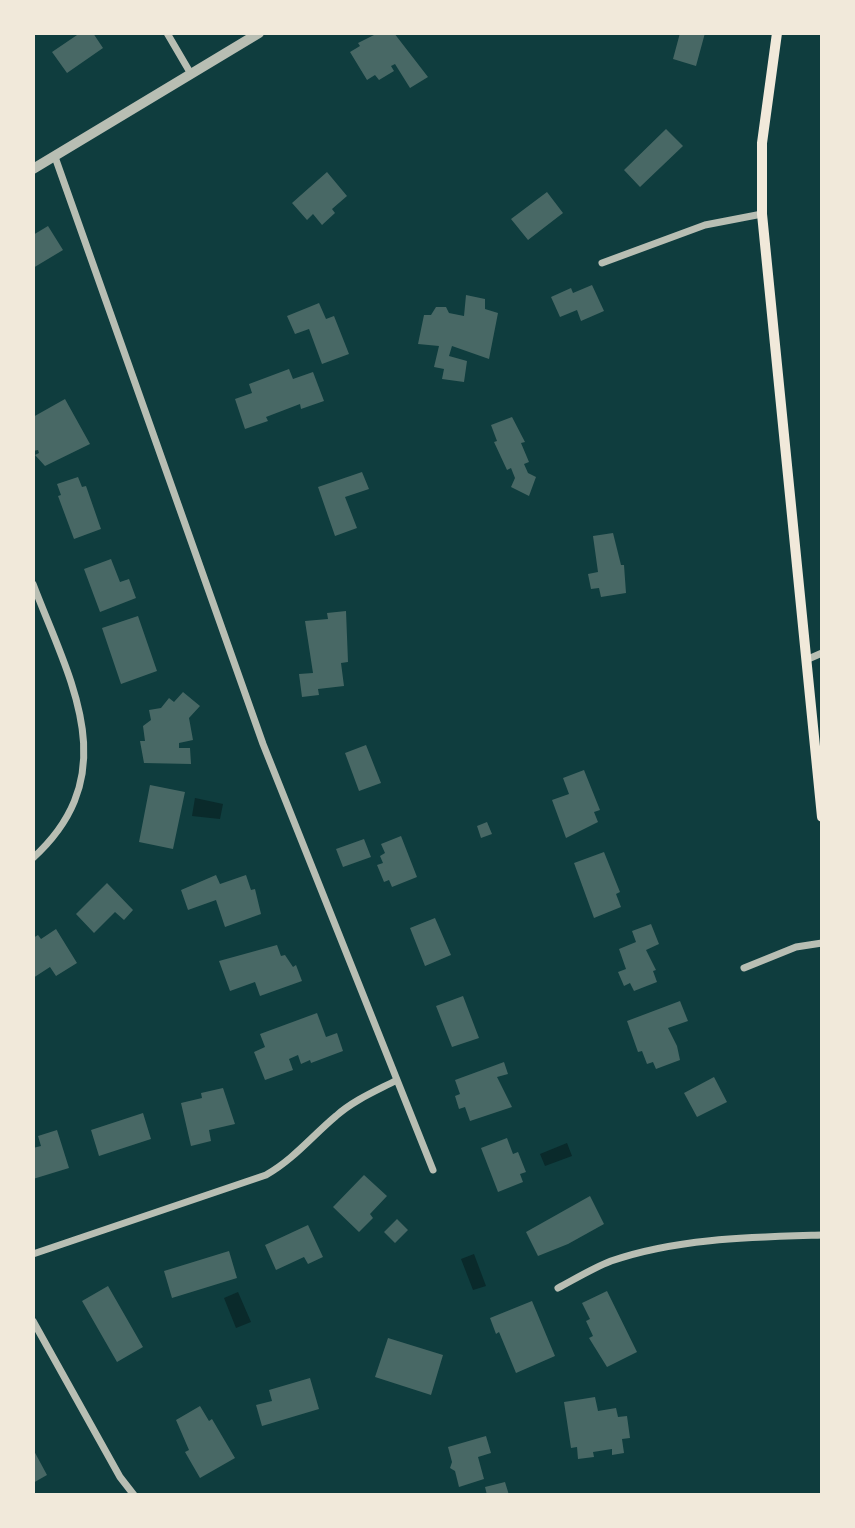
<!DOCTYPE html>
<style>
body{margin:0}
#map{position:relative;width:855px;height:1528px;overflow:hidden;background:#0f3d3e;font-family:Barlow,sans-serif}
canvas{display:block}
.frame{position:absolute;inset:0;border:35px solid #f1e9da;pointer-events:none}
</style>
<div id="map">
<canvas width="855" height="1528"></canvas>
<div class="frame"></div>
</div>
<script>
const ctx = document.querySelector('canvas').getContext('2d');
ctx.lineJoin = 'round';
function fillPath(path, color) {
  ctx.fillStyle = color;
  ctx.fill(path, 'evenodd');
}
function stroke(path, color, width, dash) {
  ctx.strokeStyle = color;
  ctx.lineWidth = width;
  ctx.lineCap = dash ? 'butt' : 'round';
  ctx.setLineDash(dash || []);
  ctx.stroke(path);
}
fillPath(new Path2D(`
 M195,798L223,804L220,819L192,816Z
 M567,1143L572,1156L545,1166L540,1154Z
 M474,1254L486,1286L473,1290L461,1259Z
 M238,1292L251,1322L236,1328L224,1298Z`), '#0a2a2b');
fillPath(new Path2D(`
 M80,33H93L103,48L67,73L52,52Z
 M378,33H394L428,77L410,88L395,64L391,66L394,71L379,80L375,75L367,80L350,52L360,46L358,43Z
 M680,33H705L696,66L673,59Z
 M666,129L683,146L640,187L624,170Z
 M327,172L347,196L332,209L335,213L322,225L313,214L307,220L292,203Z
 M547,192L563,213L528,240L511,219Z
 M48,226L63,250L33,268V235Z
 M592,285L604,311L581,321L577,310L560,317L551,297L571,288L573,293Z
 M466,295L485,299V309L498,313L489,359L452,346L449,356L467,361L464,382L442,379L444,369L434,367L439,346L418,344L424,315H431L436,307H446L449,313L464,316Z
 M319,303L326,319L334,316L349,354L322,364L309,329L295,334L287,316Z
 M289,369L293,379L313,372L324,401L301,409L300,404L266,417L268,421L245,429L235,399L252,393L249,384Z
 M65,399L90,444L45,466L35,455L39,453L38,450L33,451V417Z
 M512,417L525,442L521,443L529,462L524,464L528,473L536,477L529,496L511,487L515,478L511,468L507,470L494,442L497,441L491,425Z
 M362,472L369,489L345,497L357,528L335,536L318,487Z
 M78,477L82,487L86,486L101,529L74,539L58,496L61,495L57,484Z
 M613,533L621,565H624L626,593L601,597L599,588L591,589L588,574L598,572L593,536Z
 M111,559L120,582L129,579L136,598L100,612L84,569Z
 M346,611L348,662L341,663L344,686L318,689L319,695L302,697L299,674L313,673L305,621L328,619L327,613Z
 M138,616L157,671L121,684L102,628Z
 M183,692L200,706L189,718L193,740L179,743V748H190L191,764L144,763L140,741H145L143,726L151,720L149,710L161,708L169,698L174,702Z
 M366,745L381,783L359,791L345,753Z
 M584,770L600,810L594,812L598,822L566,838L552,800L569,794L563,778Z
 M150,785L185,792L173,849L139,842Z
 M487,822L492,834L481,838L477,826Z
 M401,836L417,877L392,887L389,880L384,882L377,865L383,863L380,856L385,853L381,844Z
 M364,839L371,857L343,867L336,849Z
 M604,852L620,892L616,894L621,907L594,918L574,863Z
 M216,875L220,884L246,875L251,890L255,889L261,914L225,927L216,900L188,910L181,890Z
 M107,883L133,910L124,920L115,912L94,933L76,914Z
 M435,918L451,955L425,966L410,928Z
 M651,924L659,944L646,950L656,970L653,971L657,982L634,991L630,983L624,986L618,972L626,969L619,949L636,942L632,931Z
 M56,929L77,963L56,976L50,967L33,978V938L38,935L41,939Z
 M277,945L281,956L285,955L293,967L296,965L302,981L260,996L255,982L230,991L219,961Z
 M463,996L479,1038L452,1047L436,1006Z
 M680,1001L688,1021L668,1028L677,1046L680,1060L656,1069L653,1062L647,1064L642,1051L638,1052L627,1021Z
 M317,1013L326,1037L337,1033L343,1051L311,1063L310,1060L301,1064L298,1055L289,1059L293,1070L265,1080L254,1052L265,1047L260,1034Z
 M504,1062L508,1074L497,1077L512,1107L470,1121L465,1107L459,1109L455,1096L460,1094L455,1080Z
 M714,1077L727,1102L697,1117L684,1093Z
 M223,1088L235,1124L209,1130L211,1141L191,1146L181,1103L202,1098L201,1093Z
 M143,1113L151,1139L99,1156L91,1130Z
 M57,1130L69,1168L33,1179V1148L41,1146L38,1136Z
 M507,1138L513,1154L518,1152L526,1172L520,1174L523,1182L498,1192L481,1148Z
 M364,1175L387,1196L370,1214L373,1218L359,1232L333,1207Z
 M590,1196L604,1224L568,1244L538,1256L526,1232Z
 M397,1219L408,1230L395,1243L384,1232Z
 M308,1225L323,1257L308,1264L304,1257L276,1270L265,1245Z
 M229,1251L237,1278L172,1298L164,1271Z
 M108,1286L143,1347L117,1362L82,1301Z
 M607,1291L637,1352L607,1367L589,1338L593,1336L586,1321L590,1319L582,1303Z
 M532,1301L555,1356L516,1373L499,1332L496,1334L490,1318Z
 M388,1338L443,1355L431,1395L375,1377Z
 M310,1378L319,1409L262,1426L256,1405L272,1401L269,1390Z
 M595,1397L598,1411L616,1408L618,1417L627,1416L630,1438L622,1439L624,1453L612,1455V1449L593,1452L594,1457L578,1459L577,1447L571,1448L564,1402Z
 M200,1406L209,1421L212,1419L235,1458L200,1478L185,1452L189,1450L176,1420Z
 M486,1436L491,1453L478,1457L484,1479L459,1487L455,1471L450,1468L452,1462L448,1447Z
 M33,1449L47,1475L33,1483Z
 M505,1482L509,1495H487L485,1487Z`), '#486865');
stroke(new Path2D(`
 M167,33L191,74
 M55,157L263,744L433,1170
 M602,263L705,225L762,214
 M33,584C70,681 126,773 33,858
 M806,660L822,653
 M744,968L796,947L822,943
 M33,1254L266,1175C294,1159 312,1136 336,1116C354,1100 376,1091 397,1080
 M558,1288C575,1279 593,1268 611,1261C677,1238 753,1237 822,1235
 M33,1321L120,1477L134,1495`), '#b8beb3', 7);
stroke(new Path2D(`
 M33,169L259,33`), '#b8beb3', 10);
stroke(new Path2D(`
 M777,33L762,143V214L822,817`), '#f1e9da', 10);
</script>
